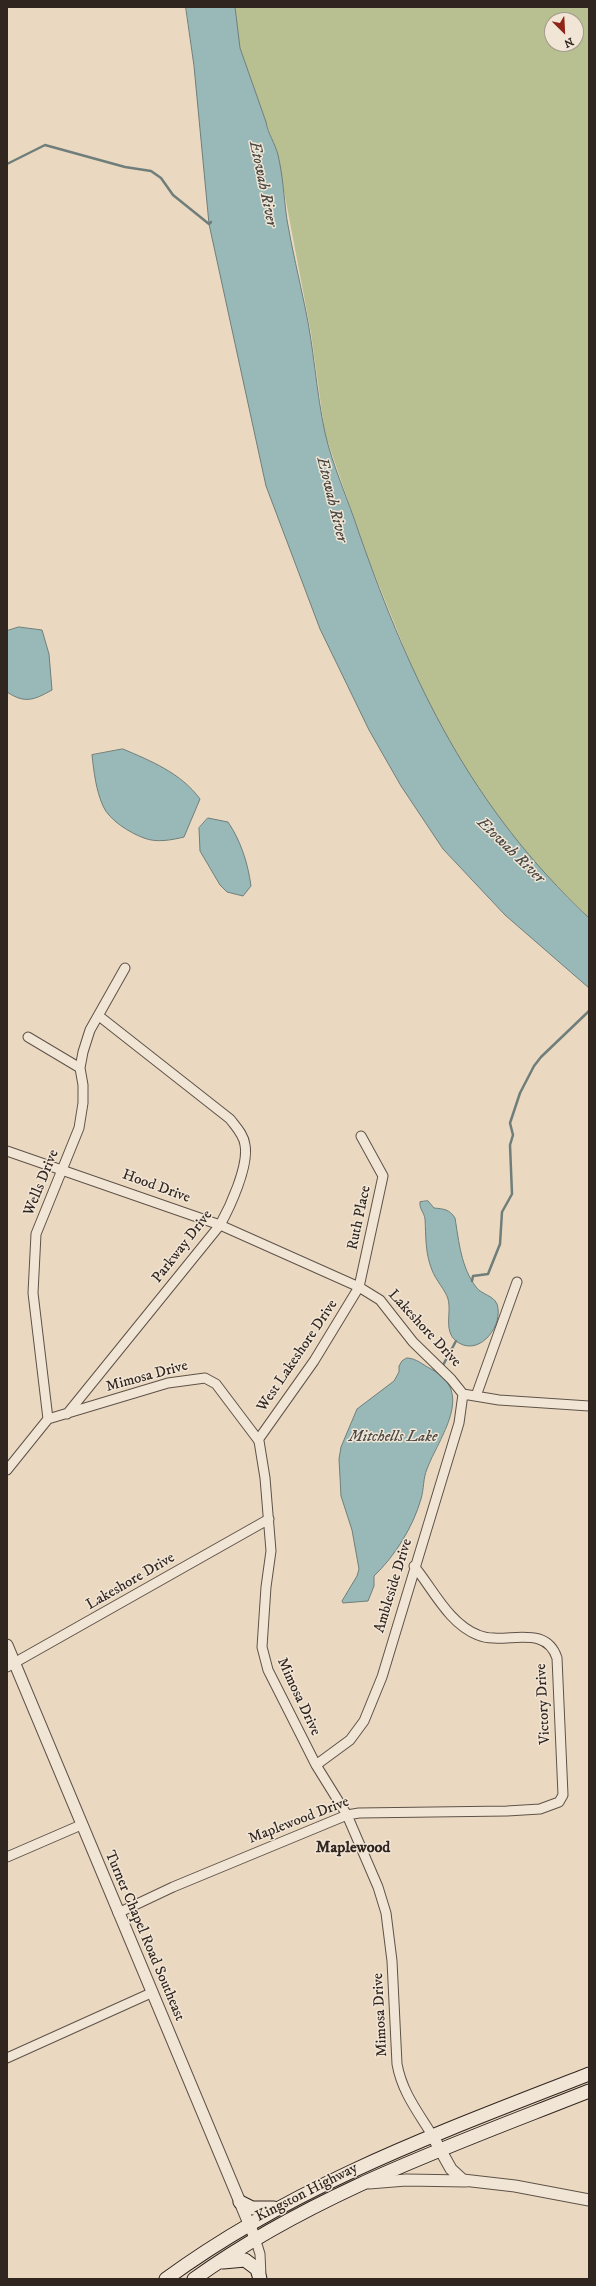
<!DOCTYPE html>
<style>
body{margin:0}
#map{position:relative;width:596px;height:2286px;overflow:hidden;background:#ead9c0;font-family:"IM FELL DW Pica",serif}
canvas{display:block}
.frame{position:absolute;inset:0;border:8px solid #312520;pointer-events:none}
.north{position:absolute;left:544px;top:12px;width:40px;height:40px;box-sizing:border-box;background:#f1e6d6;border:1px solid #a4998d;border-radius:50%;rotate:156deg;font-size:11px;font-weight:700;line-height:16px;text-align:center;color:#312520}
.north::after{content:'';display:block;margin:auto;width:14px;height:18px;background:#8f2418;clip-path:polygon(50% 0,100% 100%,50% 72%,0 100%)}
</style>
<div id="map">
<canvas width="596" height="2286"></canvas>
<div class="frame"></div>
<div class="north">N</div>
</div>
<script>
const ctx = document.querySelector('canvas').getContext('2d');
ctx.lineJoin = 'round';
function fillPath(path, color) {
  ctx.fillStyle = color;
  ctx.fill(path, 'evenodd');
}
function stroke(path, color, width, dash) {
  ctx.strokeStyle = color;
  ctx.lineWidth = width;
  ctx.lineCap = dash ? 'butt' : 'round';
  ctx.setLineDash(dash || []);
  ctx.stroke(path);
}
function label(font, color, halo, rows, align = 'center') {
  ctx.font = font + ' "IM FELL DW Pica",serif';
  ctx.lineWidth = 3;
  ctx.setLineDash([]);
  ctx.textBaseline = 'middle';
  ctx.strokeStyle = halo;
  ctx.fillStyle = color;
  for (const [text, x, y, turn = 0] of rows) {
    ctx.save();
    ctx.translate(x, y);
    ctx.rotate((+turn || 0) * Math.PI / 180);
    ctx.textAlign = isNaN(turn) ? turn : align;
    if (halo) ctx.strokeText(text, 0, 0);
    ctx.fillText(text, 0, 0);
    ctx.restore();
  }
}
fillPath(new Path2D(`
 M235,7H589V918L537,866L503,824L469,775L441,728L416,677L368,558L325,434L311,333L277,154L240,48ZM552,20H576V44H552Z`), '#b8bf91');
const water = new Path2D(`
 M186,7H235L240,48L266,122C268,134 275,143 278,155C283,176 284,199 287,220C292,249 299,278 305,307C314,348 316,391 325,433C332,464 349,502 359,533C412,684 471,807 589,918V988L505,915L443,849L401,786L369,730L320,629L266,486L209,224L194,66Z
 M19,627L42,630L49,654L52,690C34,700 25,704 7,692V631Z
 M123,749C151,761 181,773 200,799L184,837C172,840 156,843 144,838C130,833 109,820 103,806C96,790 94,773 92,755Z
 M208,818L228,822C241,841 248,864 251,886L243,896L227,892L220,885L200,851L199,828Z
 M428,1201L434,1208C444,1209 449,1209 455,1218C459,1242 461,1267 476,1287C482,1295 493,1295 497,1304C504,1324 481,1356 459,1343C442,1333 452,1314 448,1299C446,1291 435,1279 432,1270C425,1253 426,1236 425,1219C424,1212 419,1209 420,1202Z
 M407,1358C416,1358 423,1365 431,1369C476,1392 439,1437 427,1469C423,1478 424,1489 421,1499C413,1527 395,1556 374,1576V1586L368,1601L343,1603L342,1601L357,1576L359,1569L352,1530L341,1496L339,1459L341,1447L357,1409L394,1381L399,1372V1366L402,1361Z`);
fillPath(water, '#98b9b8');
stroke(water, '#6f7e7b', 1);
stroke(new Path2D(`
 M7,164L45,145L125,167L151,171L161,178L173,195L209,224L211,222
 M472,1281L473,1276L488,1274L500,1244L502,1212L512,1194L510,1145L513,1135L510,1123L520,1093L534,1066L541,1057L589,1011
 M442,1367L456,1341`), '#6f7e7b', 2.5);
const minor = new Path2D(`
 M28,1037L80,1068
 M7,1151L220,1225L359,1287L380,1300L413,1342L451,1379L463,1394
 M463,1394L499,1400L589,1406
 M476,1396L517,1282
 M67,1414L220,1225C230,1207 249,1166 245,1145C244,1135 236,1127 230,1119L99,1016
 M48,1419L168,1383L205,1378L216,1384L259,1441L265,1478L271,1551L266,1587L262,1647L268,1670L316,1765L347,1815L378,1887L386,1913L392,1961L397,2064C402,2092 418,2112 432,2135
 M48,1419L33,1293L36,1234L79,1128L83,1103V1085L80,1068L83,1052L90,1030L125,968
 M258,1440L314,1361L359,1287L383,1176L361,1136
 M7,1470L48,1419
 M7,1667L269,1519
 M316,1765L350,1740L364,1721L382,1677L459,1423L463,1394
 M7,1857L81,1825
 M118,1913L173,1887L347,1815L359,1813L507,1811L540,1809L559,1802L563,1795L557,1658C545,1622 504,1646 478,1635C449,1624 433,1589 414,1566
 M7,2058L151,1993
 M255,2238L260,2254L261,2276`);
const tertiary = new Path2D(`
 M7,1645L255,2238
 M432,2135L451,2169L463,2180L515,2186L589,2200
 M369,2183L406,2180L466,2181`);
const secondary = new Path2D(`
 M240,2202L252,2208H274
 M223,2262L245,2260L257,2269L260,2279
 M166,2279C296,2184 441,2132 589,2074
 M194,2279C314,2193 453,2145 589,2091`);
stroke(minor, '#5f5248', 11);
stroke(tertiary, '#5f5248', 13);
stroke(secondary, '#312520', 15);
stroke(minor, '#f1e6d6', 9);
stroke(tertiary, '#f1e6d6', 11);
stroke(secondary, '#f1e6d6', 13);
label('15px', '#312520', '#f1e6d6', [
 ["Wells Drive",42,1183,-68],
 ["Hood Drive",156,1187,20],
 ["Ruth Place",360,1218,-78],
 ["Parkway Drive",183,1247,-52],
 ["Lakeshore Drive",424,1329,47],
 ["West Lakeshore Drive",298,1356,-56],
 ["Mimosa Drive",147,1377,-15],
 ["Lakeshore Drive",131,1582,-30],
 ["Ambleside Drive",394,1586,-73],
 ["Mimosa Drive",298,1697,65],
 ["Victory Drive",544,1704,-93],
 ["Maplewood Drive",299,1821,-21],
 ["Turner Chapel Road Southeast",144,1936,67],
 ["Mimosa Drive",381,2015,-93],
 ["Kingston Highway",307,2193,-27]
]);
label('italic 16px', '#4b4a46', '#f1e6d6', [
 ["Etowah River",262,184,78],
 ["Etowah River",331,500,76],
 ["Etowah River",510,851,44],
 ["Mitchells Lake",393,1438]
]);
label('bold 16px', '#312520', '#f1e6d6', [
 ["Maplewood",353,1849]
]);
</script>
